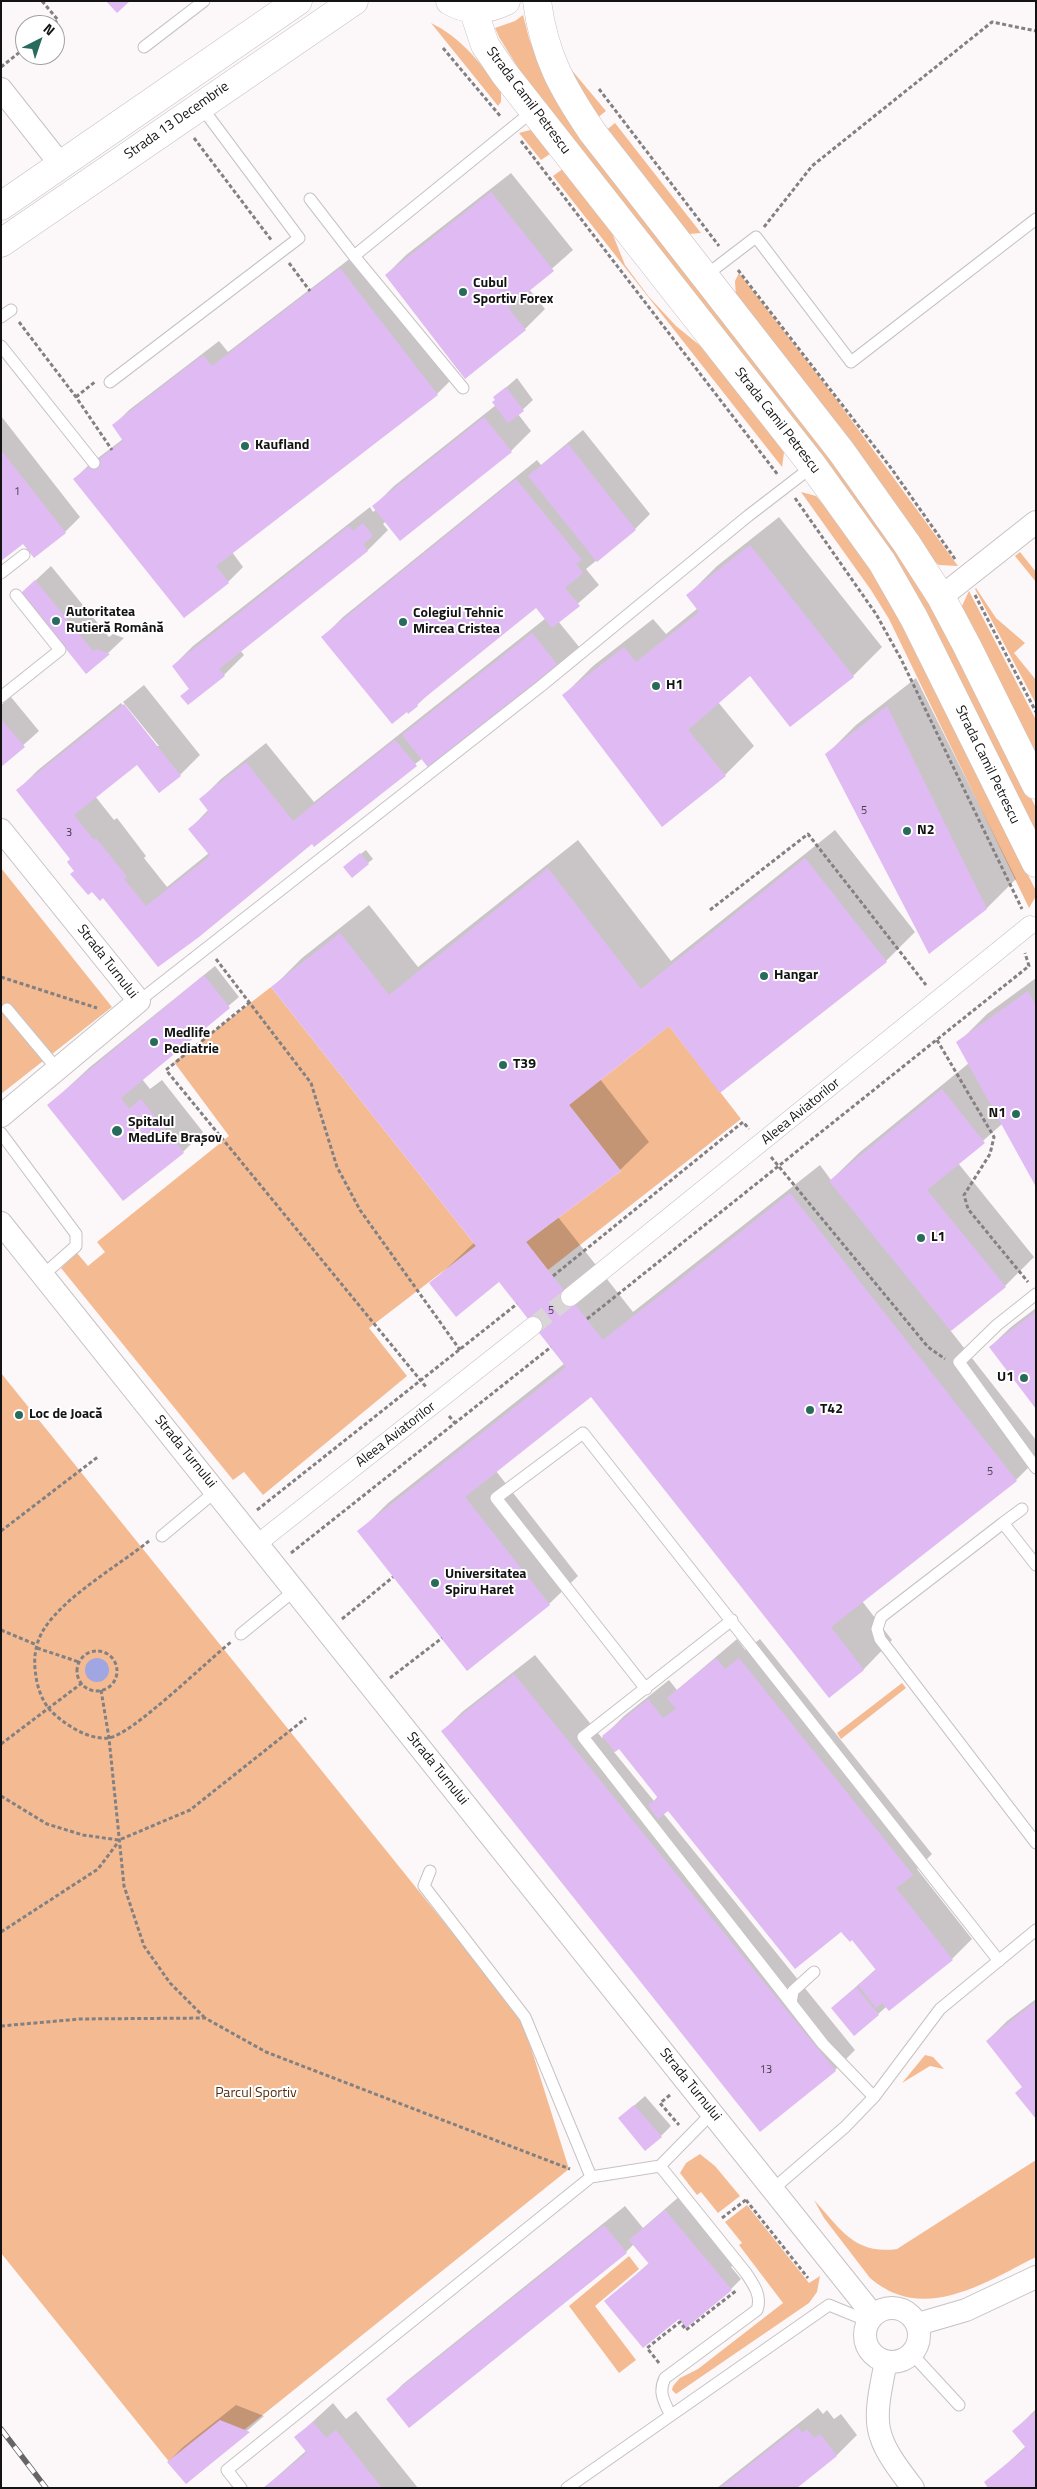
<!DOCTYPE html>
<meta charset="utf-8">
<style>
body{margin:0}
#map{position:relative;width:1037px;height:2489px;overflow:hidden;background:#fcf7f9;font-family:"Titillium Web",sans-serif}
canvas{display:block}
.frame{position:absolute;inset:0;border:2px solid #141313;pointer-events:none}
.north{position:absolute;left:15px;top:15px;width:50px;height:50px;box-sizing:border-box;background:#fff;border:1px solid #a1a1a1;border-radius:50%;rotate:41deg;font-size:14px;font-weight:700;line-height:20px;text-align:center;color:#141313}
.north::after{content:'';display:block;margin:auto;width:18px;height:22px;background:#286b5c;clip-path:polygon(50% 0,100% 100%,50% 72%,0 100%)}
</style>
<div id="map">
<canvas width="1037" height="2489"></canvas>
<div class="frame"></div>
<div class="north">N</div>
</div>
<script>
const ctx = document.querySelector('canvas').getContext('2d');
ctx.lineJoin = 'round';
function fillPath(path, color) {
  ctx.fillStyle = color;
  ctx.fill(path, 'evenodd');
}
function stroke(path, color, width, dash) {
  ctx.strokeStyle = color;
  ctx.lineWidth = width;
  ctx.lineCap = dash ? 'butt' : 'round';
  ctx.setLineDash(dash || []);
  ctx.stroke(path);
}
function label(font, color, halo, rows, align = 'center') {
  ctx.font = font + ' "Titillium Web",sans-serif';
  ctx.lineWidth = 4;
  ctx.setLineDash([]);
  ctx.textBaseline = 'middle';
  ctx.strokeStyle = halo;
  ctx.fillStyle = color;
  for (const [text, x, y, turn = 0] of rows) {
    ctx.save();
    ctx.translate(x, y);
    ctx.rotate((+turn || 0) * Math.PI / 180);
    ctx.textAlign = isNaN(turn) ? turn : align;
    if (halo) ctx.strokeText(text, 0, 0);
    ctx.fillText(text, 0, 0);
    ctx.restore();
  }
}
fillPath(new Path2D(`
 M523,15L529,38L545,79L813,433L924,589L982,697L1036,808V834L968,700L541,105L499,37L495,28L515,21Z
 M431,23C462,38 480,63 501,90V102L498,106Z
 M570,68L606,111L596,119Z
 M615,123L701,233L689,234L604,132Z
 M530,130L535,131L553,152L541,160L519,133Z
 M564,168L611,230L625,265L649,297L676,326L708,352L781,446L784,453L782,467L553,176Z
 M739,273L833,395L958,566L939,565L930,558L736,298L735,281Z
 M801,492L816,496L824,505L882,586L900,616L1036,891V896L1029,908L889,619L871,590Z
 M1020,552L1036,572V582L1015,556Z
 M976,588L996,618L1025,643L1014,653L1036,680V704L975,589Z
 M969,591L1036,720V762L961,608Z
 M1,868L112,1007L1,1094Z
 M271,987L476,1246L369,1328L407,1376L263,1495L244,1472L233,1480L61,1268L77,1253L88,1266L105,1252L97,1242L229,1136L174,1062Z
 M669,1026L741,1119L548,1270L526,1242L621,1171L569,1105Z
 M1,1373L522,2019L569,2169L183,2479L1,2253Z
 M902,1683L906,1688L841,1739L837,1733Z
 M925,2055L933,2057L944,2069L930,2066L902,2083Z
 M700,2154L715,2166L740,2196L718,2213L701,2192L697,2195L680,2173L686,2163Z
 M1036,2160V2257C984,2283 923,2324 870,2278L824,2218L814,2200C840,2228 854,2255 897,2249Z
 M747,2205L809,2283L820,2276L817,2292L809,2303L676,2394L672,2390L673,2386L680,2378L698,2369L783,2303L739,2245L742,2243L725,2222Z
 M629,2256L639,2269L595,2306L636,2360L619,2373L569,2306Z`), '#f4bb93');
fillPath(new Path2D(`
 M85 1670a12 12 0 1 1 24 0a12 12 0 1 1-24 0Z`), '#9fa6e1');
fillPath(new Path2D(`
 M511,173L573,250L529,289L545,309L525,329L386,275L406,255Z
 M356,254L452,379L437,394L232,552L243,567L228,582L74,479L90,464L123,439L114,425L129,410L219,341L228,352Z
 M517,378L533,400L518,414L531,431L511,451L386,521L383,524L388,530L368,550L240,650L244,655L224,675L182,696L190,688L173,666L193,646L370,507L373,512L377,509L374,506L394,486L496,405L495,397Z
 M1,416L80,517L65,532L23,542L1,560Z
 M583,430L650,514L635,529L586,569L599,585L558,621L580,648L560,669L423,758L312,842L198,936L103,896L76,871L72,859L18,790L38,770L121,703L156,746H159L123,702L144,685L200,755L180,775L137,763L95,796L114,820L117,818L146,856L144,858L167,887L209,853L190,829L209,809L201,799L221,779L266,743L314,802L546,618L536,606L435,688L417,705L323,637L343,617L537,460L541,465Z
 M779,517L882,647L853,676L750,674L718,702L754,746L725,775L663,825L564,695L593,666L653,619L666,634L698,608L688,595L717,566Z
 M51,566L109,637L113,634L124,638L87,673L22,593Z
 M916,678L1016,879L987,908L929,952L827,754L856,725Z
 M11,697L39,731L1,765V705Z
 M835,830L915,932L886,961L670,1025L600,1079L649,1142L620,1170L558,1217L633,1312L820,1165L831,1180L860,1152L969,1063L958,1043L987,1014L1036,978V1184L1002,1124L958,1163L1034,1257L1005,1286L950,1330L1036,1440V1460L1016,1480L862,1601L892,1640L864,1669L829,1696L591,1395L496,1471L578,1576L549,1604L359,1532L388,1503L565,1363L499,1280L431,1283L475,1242L273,987L302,958L369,905L418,967L578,840L671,961Z
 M366,850L373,859L368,863L350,862Z
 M215,966L239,997L142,1079L150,1089L162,1080L203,1132L183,1152L49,1105L90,1067Z
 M1036,1308V1407L990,1347L1011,1327Z
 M737,1639L745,1650L760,1639L932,1854L917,1869L972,1939L952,1959L886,2007L855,2035L832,2008L876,1969L852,1939L668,1809L663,1813L855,2050L835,2070L760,2130L442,1732L462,1712L535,1655L602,1738L624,1716L669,1680L677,1690ZM619,1747L658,1796L654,1801L614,1752Z
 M1036,1999V2117L1023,2086L987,2041L1007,2021Z
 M645,2096L671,2126L661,2136L620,2118Z
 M681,2195L736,2262L731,2267L741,2279L731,2289L679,2317L606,2301L649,2263L634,2244L626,2252L388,2399L403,2384L625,2206L643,2228Z
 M333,2403L346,2419L356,2411L418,2488H264L307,2450L296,2437Z
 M236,2405L264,2416L187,2483L168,2462L183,2447Z
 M818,2408L823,2414L827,2410L834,2419L841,2414L857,2435L837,2455L795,2488H717Z
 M1036,2409V2488L986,2483L1026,2446L1014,2431Z`), '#0003');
fillPath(new Path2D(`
 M106,1H130L117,13Z
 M491,192L554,271L508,308L526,330L465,379L385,275Z
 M340,268L438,395L216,566L229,583L184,618L73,479L123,441L112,425L203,355L212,366Z
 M506,387L524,411L508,423L492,402L495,400L493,397Z
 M484,417L512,452L400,541L372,506Z
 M568,444L636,530L597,562L528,476Z
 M1,450L66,533L34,558L23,544L1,561Z
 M516,479L582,560L576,564L583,573L565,588L580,606L552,628L536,608L417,704L418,706L408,714L407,712L392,724L321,637Z
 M363,523L373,536L363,544L368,551L219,669L225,676L188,705L180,696L189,689L172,666L349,526L353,531Z
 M750,545L854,677L790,727L750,676L688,730L726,776L662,827L562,695L624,647L636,662L699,612L686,595Z
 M35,580L93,651L96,649L110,654L86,674L21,593Z
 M532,633L561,669L431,771L402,735Z
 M124,704L181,776L159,793L137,765L74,815L94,840L96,838L127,877L124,879L146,906L210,856L188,829L209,812L199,799L246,762L293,821L395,740L417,766L314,847L312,844L199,937L158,967L103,898L100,901L92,892L88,895L70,874L74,871L67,862L70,859L16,790Z
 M887,706L987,909L929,954L825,754Z
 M1,719L25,747L1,767Z
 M360,853L369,864L352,878L343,867Z
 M805,858L887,962L720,1093L669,1026L569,1105L621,1171L526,1242L603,1340L790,1193L1017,1481L831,1627L864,1670L829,1698L591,1397L465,1497L550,1605L467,1671L357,1531L566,1367L499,1282L456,1317L429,1283L476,1246L271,987L340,933L389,995L548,868L641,989Z
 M204,975L230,1008L121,1098L129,1109L141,1099L184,1153L123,1201L47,1105Z
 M1028,991L1036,1006V1187L956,1042Z
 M942,1089L985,1143L927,1190L1006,1287L951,1331L829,1181Z
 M1036,1311V1409L989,1347Z
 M716,1658L725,1669L739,1658L913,1875L896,1888L953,1960L889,2011L882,2003L876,2008L858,1985L876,1970L852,1940L850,1942L841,1932L795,1969L668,1811L658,1819L648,1805L658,1798L619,1749L615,1752L602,1736L648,1699L663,1718L676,1709L667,1698Z
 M514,1674L836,2071L760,2132L441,1731Z
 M856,1987L879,2015L854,2036L831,2008Z
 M1036,2001V2119L1015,2093L1022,2087L986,2041Z
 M634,2105L662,2137L645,2151L618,2118Z
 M665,2210L732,2290L686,2328L679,2319L643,2348L604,2301L649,2264L629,2240Z
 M604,2225L627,2253L409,2428L386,2399Z
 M1036,2411V2488H988L984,2482L1026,2448L1012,2431Z
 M220,2420L250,2432L186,2484L167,2462Z
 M313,2422L326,2438L336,2430L382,2488H263L307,2453L294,2437Z
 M798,2427L802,2433L807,2429L814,2438L820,2434L837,2456L797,2488H720Z`), '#dfbaf3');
stroke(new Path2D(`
 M533,1326L570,1297`), '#d9d5d6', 18, [18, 9]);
const service = new Path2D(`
 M144,47L204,1
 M310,199L354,256L534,110
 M354,256L463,388
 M705,276L756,237L851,362L1036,219
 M1,317L11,310
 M1,346L94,463
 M110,382L299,238L200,105
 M1,573L24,555
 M1,697L60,650L16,595
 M139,1001L541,686L748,516L813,466
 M7,1009L58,1070
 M1,1133L76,1234V1246L43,1275
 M1036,1294L997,1325L959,1362L1036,1468
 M1003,1523L1022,1509
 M162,1536L216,1491
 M1036,1565L1003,1523L881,1617L877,1629L880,1639L1036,1843
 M732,1620L583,1737L791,2003
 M241,1634L295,1590
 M646,1689L496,1498L583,1433L999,1961
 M814,1972L793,1991L791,2003L823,2044L874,2097
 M660,2166L746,2273C754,2285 762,2296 757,2310L665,2378C658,2392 664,2401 670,2414
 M591,2177L660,2166L712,2113
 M773,2189L845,2127L874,2097L940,2009L1036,1930
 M912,2354L959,2405
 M241,2488L227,2470L591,2177L525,2017L424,1886L430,1871
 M567,2488L829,2305L868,2321`);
const pedestrian = new Path2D(`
 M570,1297L1030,925
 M257,1544L533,1326`);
const minor = new Path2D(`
 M1,89L61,165
 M941,597L1036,522
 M1,830L139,1001L1,1116
 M1,1223L873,2315
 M865 2335a27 27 0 1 1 54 0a27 27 0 1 1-54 0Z
 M918,2324L966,2310L1036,2277
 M886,2361C873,2426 871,2434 913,2488`);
const tertiary = new Path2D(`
 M537,1C544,56 563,89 593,133L841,451L907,544L941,597L967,646L1036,785
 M473,9L485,45L504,73L813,466L882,562L914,618L1036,863`);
const secondary = new Path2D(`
 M450,1C468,12 488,10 506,1
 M1,206L298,1
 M1,243L354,1`);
stroke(service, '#c7c2c4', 13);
stroke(pedestrian, '#c7c2c4', 19);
stroke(minor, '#c7c2c4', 24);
stroke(tertiary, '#c7c2c4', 29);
stroke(secondary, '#c7c2c4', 29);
stroke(new Path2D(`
 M42,1L58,20L52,25
 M443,48L501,117
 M1,67L25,48
 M599,89L719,246
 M194,138L272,241
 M521,141L778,475
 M764,227L812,166L992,22L1036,31
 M289,263L310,291
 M738,270L891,468L955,559
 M19,322L76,397L112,450
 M76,397L96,381
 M795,498L876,614L901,659L1022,909
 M975,595L1036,712
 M710,910L808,834L926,985
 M216,959L311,1083L337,1167L360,1210L460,1350
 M1,977L97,1008
 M250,1002L166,1070L426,1387
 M937,1040L994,1137L990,1154L964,1195L968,1209L1028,1282
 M771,1157L928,1347L945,1359
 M553,1276L743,1122L749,1129
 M587,1319L1029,966L1025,953
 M449,1416L455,1423
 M257,1510L517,1304
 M1,1531L99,1456
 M149,1541C118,1566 65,1596 44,1629C35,1643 33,1660 36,1676C37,1687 43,1703 51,1711C64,1724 88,1740 108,1738C131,1736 208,1660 231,1642
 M291,1553L551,1347
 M342,1619L393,1577
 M1,1630L37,1645
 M37,1648L79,1662
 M77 1671a20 20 0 1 1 40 0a20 20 0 1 1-40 0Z
 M390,1678L442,1638
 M101,1690L109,1738L124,1886L144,1946L170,1983L205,2018
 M1,1744L82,1683
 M1,1796L47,1824L83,1835L119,1840L190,1810L306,1718
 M1,1932L98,1869L119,1841
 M1,2026L80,2019L205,2018L266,2052L570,2169
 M670,2095L660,2103L679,2125
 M746,2200L808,2278
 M722,2218L747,2199
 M659,2363L647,2348L680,2322L686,2330L737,2290`), '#838081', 3, [4, 2.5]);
stroke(service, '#fff', 11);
stroke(pedestrian, '#fff', 18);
stroke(minor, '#fff', 22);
stroke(tertiary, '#fff', 28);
stroke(secondary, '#fff', 28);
const rail = new Path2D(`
 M1,2429L46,2488`);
stroke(rail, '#676566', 5.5);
stroke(rail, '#fff', 4, [11]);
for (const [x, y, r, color] of [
 [463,292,5,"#286b5c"],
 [245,446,5,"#286b5c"],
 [56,621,5,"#286b5c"],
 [403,622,5,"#286b5c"],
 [656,686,5,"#286b5c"],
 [907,831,5,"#286b5c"],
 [764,976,5,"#286b5c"],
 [154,1042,5,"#286b5c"],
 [503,1065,5,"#286b5c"],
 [1016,1114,5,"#286b5c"],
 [117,1131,6,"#286b5c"],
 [921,1238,5,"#286b5c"],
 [1024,1378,5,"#286b5c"],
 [810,1410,5,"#286b5c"],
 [19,1415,5,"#286b5c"],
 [435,1583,5,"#286b5c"]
]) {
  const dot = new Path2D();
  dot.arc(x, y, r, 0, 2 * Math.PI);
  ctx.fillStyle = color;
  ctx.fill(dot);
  stroke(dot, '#fff', 2);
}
label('11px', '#473d4b', null, [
 ["1",17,492],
 ["5",864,811],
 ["3",69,833],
 ["5",551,1311],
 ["5",990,1472],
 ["13",766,2070]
]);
label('14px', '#141313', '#fff', [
 ["Strada Camil Petrescu",528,101,53],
 ["Strada 13 Decembrie",177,121,-35],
 ["Strada Camil Petrescu",777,421,52],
 ["Strada Camil Petrescu",987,765,64],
 ["Strada Turnului",107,962,52],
 ["Aleea Aviatorilor",801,1112,-39],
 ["Aleea Aviatorilor",396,1435,-38],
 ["Strada Turnului",185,1452,51],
 ["Strada Turnului",437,1769,51],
 ["Strada Turnului",690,2085,51]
]);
label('bold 14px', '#141313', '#fff', [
 ["Cubul",473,284],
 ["Sportiv Forex",473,300],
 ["Kaufland",255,446],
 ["Autoritatea",66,613],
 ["Rutieră Română",66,629],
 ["Colegiul Tehnic",413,614],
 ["Mircea Cristea",413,630],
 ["H1",666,686],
 ["N2",917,831],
 ["Hangar",774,976],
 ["Medlife",164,1034],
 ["Pediatrie",164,1050],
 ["T39",513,1065],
 ["N1",1006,1114,"right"],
 ["Spitalul",128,1123],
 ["MedLife Brașov",128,1139],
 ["L1",931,1238],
 ["U1",1014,1378,"right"],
 ["T42",820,1410],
 ["Loc de Joacă",29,1415],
 ["Universitatea",445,1575],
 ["Spiru Haret",445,1591]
], 'left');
label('14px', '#542e0f', '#fff', [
 ["Parcul Sportiv",256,2094]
]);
</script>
